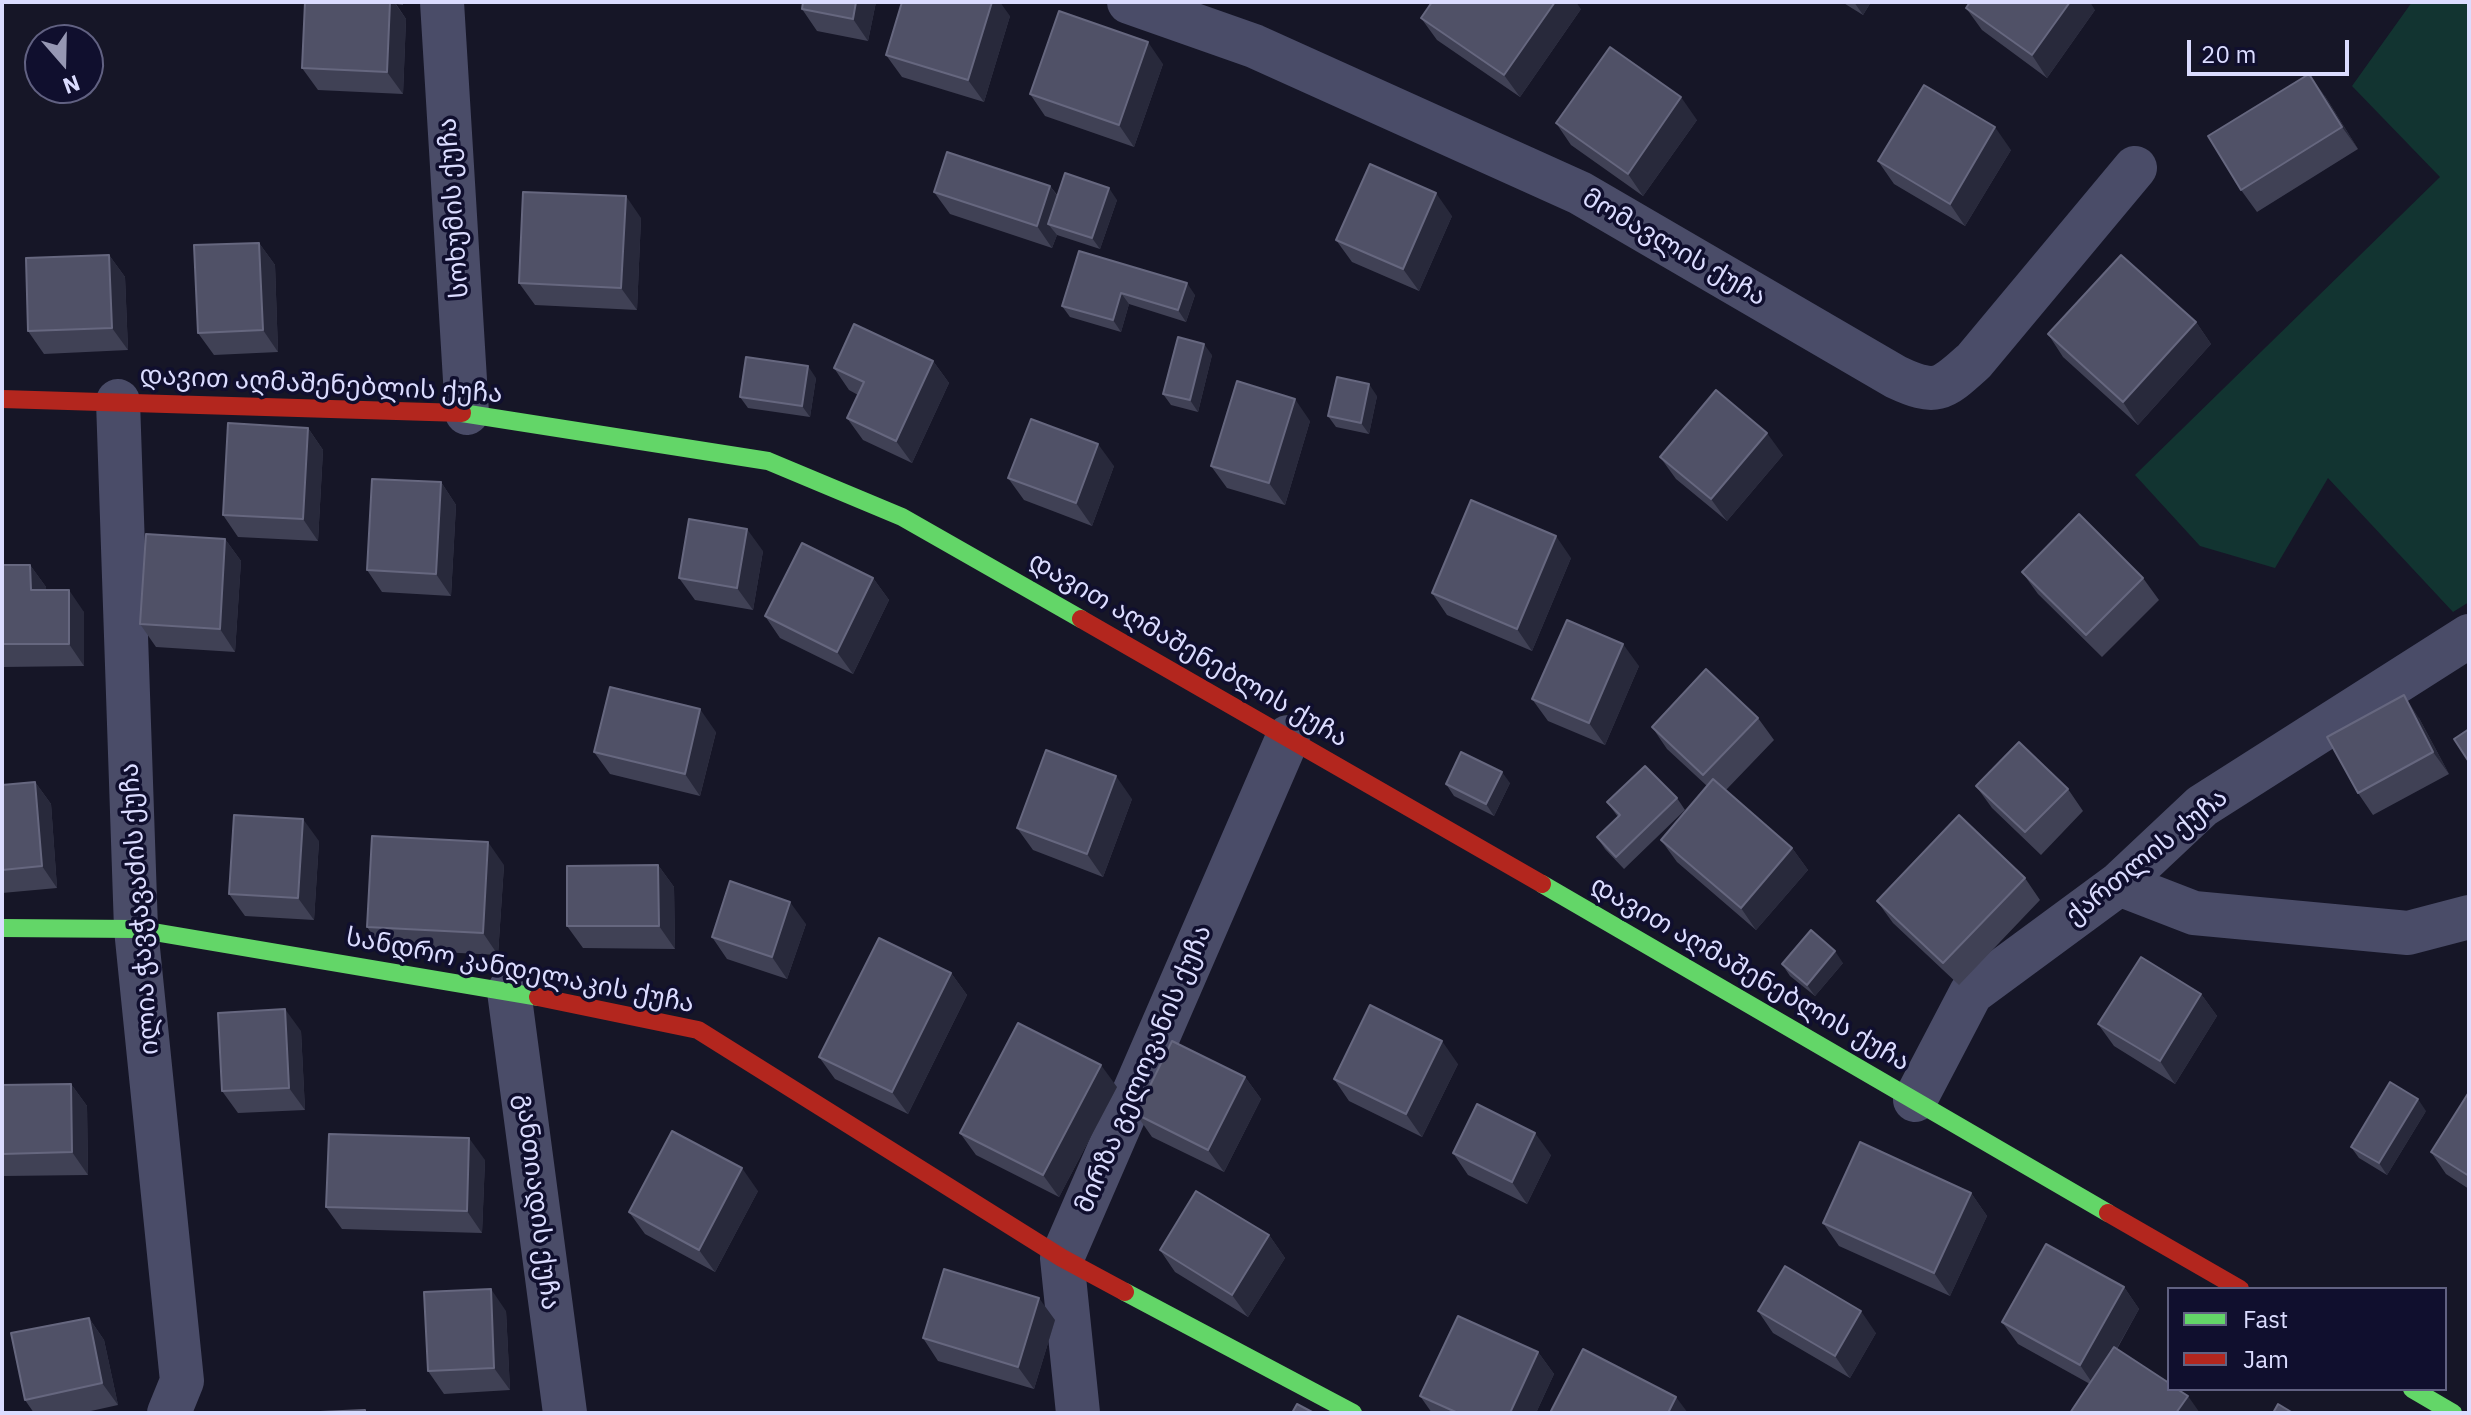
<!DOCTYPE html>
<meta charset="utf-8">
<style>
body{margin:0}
#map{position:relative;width:2471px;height:1415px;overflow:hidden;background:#161627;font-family:"IBM Plex Sans",sans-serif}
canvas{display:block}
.frame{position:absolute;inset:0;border:4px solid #dbdcff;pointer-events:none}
.legend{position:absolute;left:2167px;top:1287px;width:280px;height:104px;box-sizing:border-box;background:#100f2e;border:2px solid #616182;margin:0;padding:10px 14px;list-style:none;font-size:24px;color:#dbdcff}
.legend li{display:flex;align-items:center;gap:16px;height:40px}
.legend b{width:40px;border:2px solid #616182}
.north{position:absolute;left:24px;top:24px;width:80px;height:80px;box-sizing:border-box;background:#100f2e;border:2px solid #616182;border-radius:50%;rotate:160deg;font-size:22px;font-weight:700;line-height:32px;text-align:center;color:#dbdcff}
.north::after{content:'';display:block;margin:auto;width:28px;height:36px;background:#9697b3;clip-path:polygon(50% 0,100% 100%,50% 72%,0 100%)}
.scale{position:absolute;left:2187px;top:40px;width:162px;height:36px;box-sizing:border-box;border:4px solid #dbdcff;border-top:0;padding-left:10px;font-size:24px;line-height:28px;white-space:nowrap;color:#dbdcff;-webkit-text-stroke:6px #100f2e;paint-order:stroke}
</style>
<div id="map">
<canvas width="2471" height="1415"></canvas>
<div class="frame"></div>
<ul class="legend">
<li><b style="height:10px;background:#63d668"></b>Fast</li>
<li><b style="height:10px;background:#b3261e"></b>Jam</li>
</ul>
<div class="north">N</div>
<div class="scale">20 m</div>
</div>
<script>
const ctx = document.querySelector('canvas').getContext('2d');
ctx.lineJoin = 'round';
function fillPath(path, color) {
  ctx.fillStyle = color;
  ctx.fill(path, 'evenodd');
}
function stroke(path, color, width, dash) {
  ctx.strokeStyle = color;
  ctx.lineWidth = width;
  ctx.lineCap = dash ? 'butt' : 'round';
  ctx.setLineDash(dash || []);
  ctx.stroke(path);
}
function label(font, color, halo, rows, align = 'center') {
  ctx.font = font + ' "IBM Plex Sans","Noto Sans Georgian",sans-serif';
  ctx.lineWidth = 7;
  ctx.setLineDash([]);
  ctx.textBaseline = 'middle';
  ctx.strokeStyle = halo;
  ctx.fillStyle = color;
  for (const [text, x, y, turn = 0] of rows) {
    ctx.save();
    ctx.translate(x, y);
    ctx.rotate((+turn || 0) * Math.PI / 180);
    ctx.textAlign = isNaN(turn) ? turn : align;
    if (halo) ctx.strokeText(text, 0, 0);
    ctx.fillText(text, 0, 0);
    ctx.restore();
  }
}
fillPath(new Path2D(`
 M2412,2H2469V602L2453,612L2328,478L2275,568L2200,546L2135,475L2440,177L2352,86Z`), '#123431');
stroke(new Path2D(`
 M442,2L467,413
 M1129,2L1254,46L1580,193L1896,377C1937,396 1942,390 1974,361L2135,168
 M118,401L136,929L182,1381L169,1413
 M2119,884L2194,913L2408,933L2469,917
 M509,991L565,1413
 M1915,1100L1971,993L2119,884L2202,806L2469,636
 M1078,1413L1062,1258L1288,737`), '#4a4c68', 44);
stroke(new Path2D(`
 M462,413L768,461L902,517L1081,619
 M1542,884L2108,1213
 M2,928L136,929L538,997
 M1125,1292L1353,1413
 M2412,1389L2453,1413`), '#63d668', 18);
stroke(new Path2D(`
 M2,399L462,413
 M1081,619L1542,884
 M538,997L698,1030L1062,1258L1125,1292
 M2108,1213L2240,1289`), '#b3261e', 18);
fillPath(new Path2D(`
 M305,2H403V5L396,4L406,19L403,94L318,90L302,68Z
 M745,2H768V4Z
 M876,2L868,41L817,31L802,9Z
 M1842,2H1871L1863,15Z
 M1966,8L2095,10L2047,78L1982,30Z
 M1581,9L1520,97L1437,40L1421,18Z
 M1010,16L984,102L902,77L886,55Z
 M1163,64L1134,147L1045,116L1030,94Z
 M2325,96L2358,149L2257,212L2241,190Z
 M1697,120L1643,196L1571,145L1556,123Z
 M2011,150L1965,226L1894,184L1878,161Z
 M1050,186L1058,196L1117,200L1100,249L1057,235L1052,248L950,214L934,192Z
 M1452,216L1419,291L1352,262L1336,240Z
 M641,218L637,310L535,305L519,283Z
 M259,243L275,265L278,352L214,355L198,333Z
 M1079,251L1195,295L1186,322L1129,304L1121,332L1070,317L1062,306Z
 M109,255L125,277L128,350L44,354L28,331Z
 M2196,322L2211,344L2138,425L2063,357L2048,334Z
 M1212,355L1198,412L1171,405L1163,394Z
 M933,361L949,383L912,463L863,440L847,418L858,395L849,390L834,368Z
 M816,378L810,417L748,408L740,397Z
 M1377,396L1369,434L1336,427L1328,416Z
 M1310,421L1285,505L1227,488L1211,466Z
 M308,428L323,450L318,541L238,537L223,515Z
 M1783,455L1727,521L1676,479L1660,457Z
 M1114,466L1092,526L1024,500L1008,478Z
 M441,482L456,505L451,596L382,592L367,570Z
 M225,539L241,561L235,652L156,647L140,624Z
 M763,551L753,610L695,600L679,578Z
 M1571,558L1532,651L1447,615L1432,593Z
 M2,565H30L46,587V590L84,612V666L2,667Z
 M2022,572L2143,578L2159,600L2102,657L2038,594Z
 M873,578L889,600L853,674L780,638L765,616Z
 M1639,666L1605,745L1548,721L1532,699Z
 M1758,718L1774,740L1726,790L1792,848L1808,870L1756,930L1677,862L1661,840L1707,786L1667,749L1652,727Z
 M2419,718L2449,774L2373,815L2358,793Z
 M716,732L700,796L610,774L594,752Z
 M35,782L51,804L57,888L2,893V785Z
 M1510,783L1494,816L1454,796L1446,784Z
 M1976,786L2068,789L2083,811L2041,855L1992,808Z
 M1677,798L1685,810L1624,869L1605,849L1597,837L1618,817L1607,802Z
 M1132,799L1103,877L1033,850L1017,828Z
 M319,841L314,920L245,916L229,894Z
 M504,865L498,955L383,949L367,927Z
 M658,865L674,887L675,949L583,948L567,926Z
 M2025,878L2040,900L1959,985L1893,923L1877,901Z
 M806,924L787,979L727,959L712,937Z
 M1843,963L1815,996L1790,976L1782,964Z
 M951,973L967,995L908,1114L835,1079L819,1057Z
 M2201,994L2217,1016L2175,1084L2114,1046L2098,1024Z
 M301,1031L305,1110L238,1113L222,1091Z
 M1458,1064L1422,1137L1349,1101L1334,1079Z
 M1245,1077L1261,1099L1224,1172L1152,1137L1136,1114Z
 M71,1084L87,1106L88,1175L4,1176L2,1174V1085Z
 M1117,1087L1059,1197L976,1155L960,1133Z
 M2469,1092V1189L2446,1174L2431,1152Z
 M2426,1111L2387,1175L2359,1158L2351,1147Z
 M1453,1153L1551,1155L1527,1204L1468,1175Z
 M485,1160L482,1233L342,1229L326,1207Z
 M758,1191L715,1272L645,1234L629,1212Z
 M1971,1193L1987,1216L1950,1296L1839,1246L1823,1223Z
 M1269,1235L1285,1258L1248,1317L1175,1272L1160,1250Z
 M2124,1287L2139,1309L2117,1349L2090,1384L2018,1344L2002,1322Z
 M506,1311L510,1390L444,1394L428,1371Z
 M1758,1311L1876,1333L1850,1378L1773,1333Z
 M89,1318L104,1340L118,1405L82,1413H34L25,1400Z
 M1055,1320L1034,1389L938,1361L923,1338Z
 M1538,1352L1554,1374L1536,1413H1432L1420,1396Z`), '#404155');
fillPath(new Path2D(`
 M390,2H394L406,19L403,94L387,72Z
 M856,2H876L868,41L853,19Z
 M992,2H1000L1010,16L984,102L968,80Z
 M1555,2H1576L1581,9L1520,97L1504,75Z
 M1854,2H1871L1863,15Z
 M2070,2H2090L2095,10L2047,78L2032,55Z
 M1148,42L1163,64L1134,147L1119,125Z
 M2309,74L2325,96L2358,149L2342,127Z
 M1681,97L1697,120L1643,196L1628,174Z
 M1995,127L2011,150L1965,226L1950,204Z
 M1050,186L1066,208L1048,224L1057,235L1052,248L1037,226Z
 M1109,188L1117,200L1100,249L1092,238Z
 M1436,193L1452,216L1419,291L1403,269Z
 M626,196L641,218L637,310L621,288Z
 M259,243L275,265L278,352L263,330Z
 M109,255L125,277L128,350L112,328Z
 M1187,283L1195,295L1186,322L1178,310Z
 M1121,293L1129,304L1121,332L1113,320Z
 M2196,322L2211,344L2138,425L2123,402Z
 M1204,344L1212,355L1198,412L1190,400Z
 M933,361L949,383L912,463L896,441Z
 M808,366L816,378L810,417L802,406Z
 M1369,384L1377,396L1369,434L1361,423Z
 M1295,399L1310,421L1285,505L1269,483Z
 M308,428L323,450L318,541L303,519Z
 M1767,433L1783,455L1727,521L1711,499Z
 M1098,444L1114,466L1092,526L1076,503Z
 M441,482L456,505L451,596L436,574Z
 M747,529L763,551L753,610L737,588Z
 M1556,536L1571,558L1532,651L1517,629Z
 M225,539L241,561L235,652L220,629Z
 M30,565L46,587V613L31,590Z
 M873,578L889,600L853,674L837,652Z
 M69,590L84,612V666L69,644Z
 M1623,644L1639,666L1605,745L1589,723Z
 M2404,695L2419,718L2449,774L2433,752Z
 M700,709L716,732L700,796L685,774Z
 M1502,772L1510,783L1494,816L1486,804Z
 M1116,776L1132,799L1103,877L1087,854Z
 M35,782L51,804L57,888L42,866Z
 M303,819L319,841L314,920L298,898Z
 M488,842L504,865L498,955L483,933Z
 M1792,848L1808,870L1756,930L1741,908Z
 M658,865L674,887L675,949L659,926Z
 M790,902L806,924L787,979L772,957Z
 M1835,951L1843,963L1815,996L1807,985Z
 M951,973L967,995L908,1114L892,1092Z
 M2201,994L2217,1016L2175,1084L2160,1061Z
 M285,1009L301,1031L305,1110L289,1088Z
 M1442,1041L1458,1064L1422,1137L1406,1114Z
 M1101,1065L1117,1087L1059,1197L1043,1175Z
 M1245,1077L1261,1099L1224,1172L1208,1150Z
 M71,1084L87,1106L88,1175L72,1152Z
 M2418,1099L2426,1111L2387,1175L2379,1163Z
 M1535,1133L1551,1155L1527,1204L1512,1182Z
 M469,1138L485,1160L482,1233L467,1211Z
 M742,1168L758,1191L715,1272L699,1250Z
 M1971,1193L1987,1216L1950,1296L1934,1273Z
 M1269,1235L1285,1258L1248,1317L1232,1295Z
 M2124,1287L2139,1309L2095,1387L2080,1365Z
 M491,1289L506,1311L510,1390L494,1368Z
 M1039,1298L1055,1320L1034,1389L1018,1367Z
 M1861,1311L1876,1333L1850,1378L1835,1356Z
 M89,1318L104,1340L118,1405L102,1383Z
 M1538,1352L1554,1374L1536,1413H1510Z
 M2188,1396L2200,1413H2176Z
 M1676,1397L1688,1413H1668Z`), '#28293b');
const building = new Path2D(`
 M305,2H390L387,72L302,68Z
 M803,2H856L853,19L802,9Z
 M902,2H992L968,80L886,55Z
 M1432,2H1555L1504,75L1421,18Z
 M1970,2H2070L2032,55L1966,8Z
 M1059,11L1148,42L1119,125L1030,94Z
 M1610,47L1681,97L1628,174L1556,123Z
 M2309,74L2342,127L2241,190L2208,136Z
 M1924,85L1995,127L1950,204L1878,161Z
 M947,152L1050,186L1037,226L934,192Z
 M1370,164L1436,193L1403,269L1336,240Z
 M1065,173L1109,188L1092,238L1048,224Z
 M523,192L626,196L621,288L519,283Z
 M259,243L263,330L198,333L194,245Z
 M1079,251L1187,283L1178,310L1121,293L1113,320L1062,306Z
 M109,255L112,328L28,331L26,258Z
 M2121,255L2196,322L2123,402L2048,334Z
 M854,324L933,361L896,441L847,418L864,382L834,368Z
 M1178,337L1204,344L1190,400L1163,394Z
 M746,357L808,366L802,406L740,397Z
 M1337,377L1369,384L1361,423L1328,416Z
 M1237,381L1295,399L1269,483L1211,466Z
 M1716,390L1767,433L1711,499L1660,457Z
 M1031,419L1098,444L1076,503L1008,478Z
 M228,423L308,428L303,519L223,515Z
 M372,479L441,482L436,574L367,570Z
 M1471,500L1556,536L1517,629L1432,593Z
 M2079,514L2143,578L2086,635L2022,572Z
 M689,519L747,529L737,588L679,578Z
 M146,534L225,539L220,629L140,624Z
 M802,543L873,578L837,652L765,616Z
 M2,565H30L31,590H69V644H2Z
 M1567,620L1623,644L1589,723L1532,699Z
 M1706,669L1758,718L1703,775L1652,727Z
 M610,687L700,709L685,774L594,752Z
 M2404,695L2433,752L2358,793L2327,737Z
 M2469,729V762L2454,739Z
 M2019,742L2068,789L2025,832L1976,786Z
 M1046,750L1116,776L1087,854L1017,828Z
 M1461,752L1502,772L1486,804L1446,784Z
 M1645,766L1677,798L1616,857L1597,837L1620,815L1607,802Z
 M1713,779L1792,848L1741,908L1661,840Z
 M35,782L42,866L2,870V785Z
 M234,815L303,819L298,898L229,894Z
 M1959,815L2025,878L1943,963L1877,901Z
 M372,836L488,842L483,933L367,927Z
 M658,865L659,926H567V866Z
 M730,881L790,902L772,957L712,937Z
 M1811,930L1835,951L1807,985L1782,964Z
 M879,938L951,973L892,1092L819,1057Z
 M2141,957L2201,994L2160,1061L2098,1024Z
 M1370,1005L1442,1041L1406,1114L1334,1079Z
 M285,1009L289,1088L222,1091L218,1013Z
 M1018,1023L1101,1065L1043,1175L960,1133Z
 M1172,1041L1245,1077L1208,1150L1136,1114Z
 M2390,1082L2418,1099L2379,1163L2351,1147Z
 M71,1084L72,1152L2,1154V1085Z
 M2469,1092V1176L2431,1152Z
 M1477,1104L1535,1133L1512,1182L1453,1153Z
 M672,1131L742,1168L699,1250L629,1212Z
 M329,1134L469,1138L467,1211L326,1207Z
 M1860,1142L1971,1193L1934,1273L1823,1223Z
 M1196,1191L1269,1235L1232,1295L1160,1250Z
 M2046,1244L2124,1287L2080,1365L2002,1322Z
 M1785,1266L1861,1311L1835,1356L1758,1311Z
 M944,1269L1039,1298L1018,1367L923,1338Z
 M491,1289L494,1368L428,1371L424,1292Z
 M1458,1316L1538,1352L1510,1413H1458L1420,1396Z
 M89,1318L102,1383L25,1400L11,1333Z
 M2114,1347L2169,1383V1389H2177L2188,1396L2176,1413H2070Z
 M1583,1349L1676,1397L1668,1413H1550Z
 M1297,1404L1314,1413H1292Z
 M2278,1404L2293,1413H2273Z
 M365,1410V1413H298Z`);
fillPath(building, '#505167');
stroke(building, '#66677f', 2);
label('26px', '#dbdcff', '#100f2e', [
 ["სოხუმის ქუჩა",454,208,-94],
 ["მომავლის ქუჩა",1674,248,30],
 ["დავით აღმაშენებლის ქუჩა",321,385,3],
 ["დავით აღმაშენებლის ქუჩა",1188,650,30],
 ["ქართლის ქუჩა",2147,857,-39],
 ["ილია ჭავჭავაძის ქუჩა",140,909,-94],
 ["სანდრო კანდელაკის ქუჩა",520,971,11],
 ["დავით აღმაშენებლის ქუჩა",1750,974,30],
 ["მირზა გელოვანის ქუჩა",1144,1069,-67],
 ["განთიადის ქუჩა",537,1202,83]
]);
</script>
